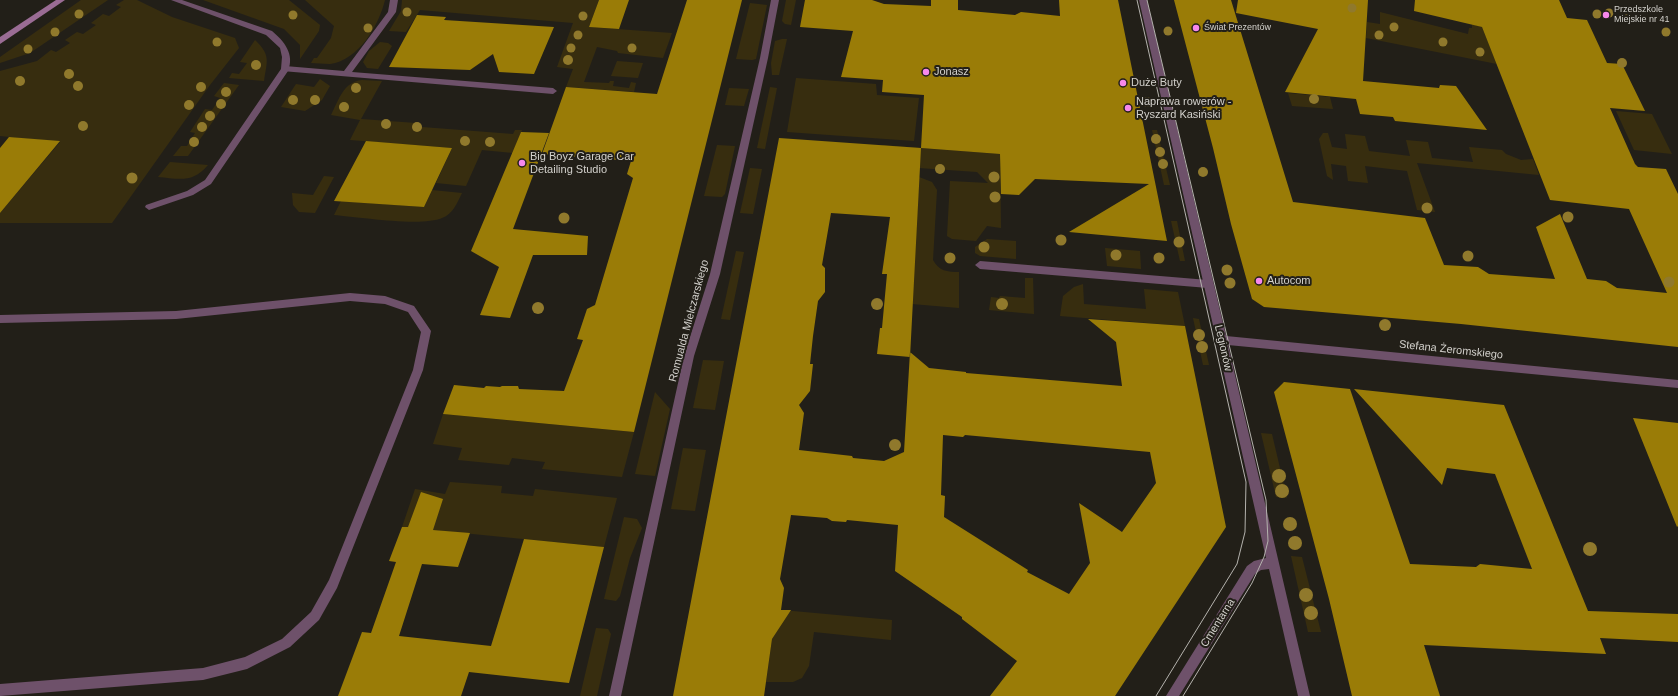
<!DOCTYPE html>
<meta charset="utf-8">
<style>
body{margin:0}
canvas{display:block;background:#221f18}
</style>
<canvas width="1678" height="696"></canvas>
<script>
const ctx = document.querySelector('canvas').getContext('2d');
ctx.lineJoin = 'round';
function fillPath(path, color) {
  ctx.fillStyle = color;
  ctx.fill(path, 'evenodd');
}
function stroke(path, color, width, dash) {
  ctx.strokeStyle = color;
  ctx.lineWidth = width;
  ctx.lineCap = dash ? 'butt' : 'round';
  ctx.setLineDash(dash || []);
  ctx.stroke(path);
}
function label(font, color, halo, rows, align = 'center') {
  ctx.font = font + ' Arial,sans-serif';
  ctx.lineWidth = 4;
  ctx.setLineDash([]);
  ctx.textBaseline = 'middle';
  ctx.strokeStyle = halo;
  ctx.fillStyle = color;
  for (const [text, x, y, turn = 0] of rows) {
    ctx.save();
    ctx.translate(x, y);
    ctx.rotate((+turn || 0) * Math.PI / 180);
    ctx.textAlign = isNaN(turn) ? turn : align;
    if (halo) ctx.strokeText(text, 0, 0);
    ctx.fillText(text, 0, 0);
    ctx.restore();
  }
}
fillPath(new Path2D(`
 M81,0H108L30,53L0,63V57Z
 M124,0H137L172,17L235,38L239,48L210,85L112,223H0V213L60,142L0,136V71L37,61L51,50L56,52L70,43L65,40L77,32L83,34L96,25L91,23L103,14L109,16L121,7L116,5Z
 M203,0H289L320,25L319,31L300,59V45L284,29Z
 M305,0H385C379,25 359,60 330,64C323,64 317,63 311,63L314,58H317L331,38L334,26Z
 M402,0H599L589,27L672,33L663,58L618,53L617,51L597,47L584,82L609,83L610,81H614L613,86L629,88L631,82L636,83L634,92L566,87L573,69L557,67L573,23L420,10L406,32L389,31L401,11Z
 M786,0H796L791,25L785,24L782,21Z
 M750,3L767,5L756,59L752,60L736,59Z
 M1380,12L1468,34L1469,28H1472V24L1482,27L1497,64L1366,38L1367,22L1380,24Z
 M782,39H787L779,75H772L771,63L775,41Z
 M255,40C271,55 267,61 264,81L229,78L232,73L239,74L247,63L240,62Z
 M380,42L388,43L392,46L378,69L367,68L363,62L369,51Z
 M617,61L643,63L638,78L611,76Z
 M796,78L876,84L877,95L919,98L914,141L787,132Z
 M320,79L330,86L322,100L305,111L281,107L296,84L314,87Z
 M362,80L382,81L361,119L416,123L422,127L513,134L515,130H522L513,153L482,150L466,186L436,183L452,148L350,140L360,120L331,115C339,100 343,82 362,80Z
 M224,83L239,85L188,156H173L181,146H187L195,133L190,132L205,109L212,110L220,98L214,96Z
 M770,87L777,88L765,149L757,148Z
 M729,88L749,89L744,106L725,105Z
 M1288,93L1330,97L1333,109L1292,106Z
 M1616,111L1652,114L1672,154L1634,150Z
 M1152,130H1157L1170,185H1164Z
 M1323,133H1328L1332,147L1347,149L1345,134L1365,136L1369,151L1410,156L1406,140L1428,142L1432,158L1473,162L1469,147L1502,150L1506,154L1521,160L1533,159L1539,175L1417,163L1435,212L1417,210L1407,171L1365,166L1368,183L1348,181L1346,166L1331,164L1333,180L1327,176L1319,139Z
 M717,145L735,146L725,194L722,197L704,196Z
 M882,145L1000,154L1001,228L987,226L976,241L952,239L947,236L950,181L988,183L977,172L919,168Z
 M170,162L208,165C193,183 180,179 158,177Z
 M750,168L762,169L753,214L740,213Z
 M324,176L334,177L315,213L299,212L293,205L292,193L313,195Z
 M919,177L932,182L937,190L933,260C939,271 947,272 959,272V308L912,304Z
 M432,190L462,193C457,203 453,214 442,218C421,227 359,217 334,215L341,201L424,207Z
 M1171,221H1177L1185,261H1180Z
 M987,239L1016,241V259L980,256L975,253V247Z
 M1105,248L1140,251L1141,269L1107,266Z
 M736,251L744,252L730,320L721,319Z
 M1025,278H1033L1034,314L989,310L991,297L999,298L1000,296L1025,298Z
 M1083,284L1084,304L1146,309L1144,289L1178,292L1185,326L1060,316L1063,296L1074,287Z
 M1193,318L1199,319L1209,365H1203Z
 M703,360L724,361L715,410L693,408Z
 M655,392L670,409L655,476L635,474Z
 M443,414L634,432L622,477L542,469L545,462L512,458L509,465L458,460L462,448L433,444Z
 M1261,433L1272,434L1287,498L1276,497Z
 M683,448L706,450L695,511L671,509Z
 M450,482L502,486L501,493L533,496L535,489L617,498L604,547L402,527L415,489L445,494Z
 M624,517L637,519L642,528L630,558L620,596L616,601L604,599Z
 M1291,556L1302,557L1321,632H1308Z
 M782,610L892,620L891,640L814,632L809,666L802,678L793,682H766L772,639L780,626Z
 M596,628L608,629L611,634L597,696H580Z`), '#372d0f');
fillPath(new Path2D(`
 M599,0H629L619,29L589,27Z
 M687,0H742L634,432L443,414L454,385L484,388L486,386L500,387L502,386H518L519,389L564,391L583,340L577,339L587,309L595,305L633,178L627,174L631,161L542,154L566,87L657,94Z
 M805,0H872L884,4L931,6V0H958V10L1015,15L1021,12L1060,16L1059,0H1118L1167,241L1069,232L1149,184L1035,179L1019,195L1001,194L1000,154L921,148L910,357L877,354L880,328H882L887,274H882L890,217L831,213L822,265L825,268V292L818,301L813,336L810,364H813L810,391L799,405L804,413L799,450L852,456L853,458L884,461L904,452L910,352L929,368L966,372V373L1122,386L1116,342L1088,319L1185,326L1226,527L1115,696H990L1017,661L962,619V617L895,571L898,525L847,520L846,522L832,521L827,518L791,515L780,579L784,588L781,610H791L772,639L764,696H673L779,138L921,148L924,95L882,92L883,80L841,77L853,31L800,27ZM943,435L963,437L965,435L1150,452L1156,483L1122,532L1079,503L1090,563L1069,594L1027,572L1028,570L944,517L945,496L941,495Z
 M1174,0H1231L1293,202L1425,218L1444,265L1478,267L1489,274L1555,279L1536,227L1560,214L1587,279L1606,281L1617,288L1667,293L1629,209L1550,200L1482,27L1414,11L1415,0H1559L1567,18L1587,20L1607,63L1622,64L1645,111L1610,108L1635,164L1638,167L1666,169L1678,194V347L1461,324L1264,307L1252,299L1231,224L1213,148Z
 M1238,0H1368L1363,81L1439,88L1440,85L1456,86L1487,130L1395,121L1393,117L1360,114L1356,99L1285,92L1318,29L1236,13Z
 M417,15L446,17L444,20L554,27L534,74L499,72L493,54L470,70L389,67Z
 M521,132L549,133L513,229L588,236L587,255H533L510,318L480,315L499,267L471,251Z
 M9,137L60,141L0,213V148Z
 M366,141L452,148L424,207L334,201Z
 M1284,382L1350,389L1410,564L1476,567L1480,564L1532,569L1495,474L1447,468L1442,485L1354,389L1504,405L1588,611L1678,614V642L1600,638L1606,654L1424,645L1440,696H1352L1329,599L1274,392Z
 M1633,418L1678,423V526L1677,527Z
 M421,492L443,499L433,530L470,533L458,567L422,564L399,636L491,646L524,539L604,547L569,683L469,672L461,696H338L362,632L371,633L396,562L389,561L402,527H408Z`), '#9a7c07');
fillPath(new Path2D(`
 M390,0H398L396,12L352,72L553,88L557,91L553,94L282,71L281,69L285,66L344,71L388,12Z
 M350,293L385,296L414,306L431,331L423,370L337,588L319,620L290,647L247,669L203,680L0,696V684L203,668L245,657L282,639L311,612L329,580L413,370L421,332L408,312L385,304L350,301L176,319L0,323V315L176,311Z`), '#6e516a');
fillPath(new Path2D(`
 M171,0H182L272,31C284,41 295,54 288,71L211,184L193,195L149,210L145,207L146,205L187,191L205,180L281,69L282,57L280,48L266,35Z
 M771,0H779L768,58L720,274L694,356L621,696H609L684,356L710,274L760,58Z
 M980,261L1208,280L1213,284L1208,288L980,269L975,265Z`), '#6e516a');
fillPath(new Path2D(`
 M1139,0H1147L1226,336L1678,380V388L1228,345L1310,696H1298L1269,569L1261,570L1255,574L1179,696H1166L1247,566L1254,561L1266,558Z`), '#6e516a');
fillPath(new Path2D(`
 M56,0H65L0,44V37Z`), '#9a6c94');
stroke(new Path2D(`
 M1137,0L1246,482L1245,532L1237,564L1156,696
 M1147,0L1266,500L1268,541L1264,557L1252,583L1183,696`), '#b4b2ad', 1);
ctx.fillStyle = '#90792c';
for (const [x, y, r] of [
 [1352,8,4.5],
 [407,12,4.5],
 [1609,13,4.5],
 [79,14,4.5],
 [1597,14,4.5],
 [293,15,4.5],
 [583,16,4.5],
 [1627,19,4.5],
 [1394,27,4.5],
 [368,28,4.5],
 [1168,31,4.5],
 [55,32,4.5],
 [1666,32,4.5],
 [578,35,4.5],
 [1379,35,4.5],
 [217,42,4.5],
 [1443,42,4.5],
 [571,48,4.5],
 [632,48,4.5],
 [28,49,4.5],
 [1480,52,4.5],
 [568,60,5],
 [1622,63,5],
 [256,65,5],
 [69,74,5],
 [20,81,5],
 [78,86,5],
 [201,87,5],
 [356,88,5],
 [226,92,5],
 [1314,99,5],
 [293,100,5],
 [315,100,5],
 [1147,102,5],
 [221,104,5],
 [189,105,5],
 [344,107,5],
 [210,116,5],
 [386,124,5],
 [83,126,5],
 [202,127,5],
 [417,127,5],
 [1156,139,5],
 [465,141,5],
 [194,142,5],
 [490,142,5],
 [1160,152,5],
 [1163,164,5],
 [940,169,5],
 [1203,172,5],
 [994,177,5.5],
 [132,178,5.5],
 [995,197,5.5],
 [1427,208,5.5],
 [1568,217,5.5],
 [564,218,5.5],
 [1061,240,5.5],
 [1179,242,5.5],
 [984,247,5.5],
 [1116,255,5.5],
 [1468,256,5.5],
 [950,258,5.5],
 [1159,258,5.5],
 [1227,270,5.5],
 [1669,282,5.5],
 [1230,283,5.5],
 [877,304,6],
 [1002,304,6],
 [538,308,6],
 [1385,325,6],
 [1199,335,6],
 [1202,347,6],
 [895,445,6],
 [1279,476,7],
 [1282,491,7],
 [1290,524,7],
 [1295,543,7],
 [1590,549,7],
 [1306,595,7],
 [1311,613,7]
]) {
  ctx.beginPath();
  ctx.arc(x, y, r, 0, 2 * Math.PI);
  ctx.fill();
}
for (const [x, y, r, color] of [
 [1606,15,4,"#f788ec"],
 [1196,28,4,"#f788ec"],
 [926,72,4,"#f788ec"],
 [1123,83,4,"#f788ec"],
 [1128,108,4,"#f788ec"],
 [522,163,4,"#f788ec"],
 [1259,281,4,"#f788ec"]
]) {
  const dot = new Path2D();
  dot.arc(x, y, r, 0, 2 * Math.PI);
  ctx.fillStyle = color;
  ctx.fill(dot);
  stroke(dot, '#221f18', 1.5);
}
label('9px', '#d3d1cc', '#221f18', [
 ["Przedszkole",1614,10],
 ["Miejskie nr 41",1614,20],
 ["Świat Prezentów",1204,28]
], 'left');
label('11px', '#d3d1cc', '#221f18', [
 ["Jonasz",934,72],
 ["Duże Buty",1131,83],
 ["Naprawa rowerów -",1136,102],
 ["Ryszard Kasiński",1136,115],
 ["Big Boyz Garage Car",530,157],
 ["Detailing Studio",530,170],
 ["Autocom",1267,281]
], 'left');
label('11px', '#d3d1cc', '#221f18', [
 ["Romualda Mielczarskiego",689,321,-75],
 ["Legionów",1223,348,77],
 ["Stefana Żeromskiego",1451,350,6],
 ["Cmentarna",1218,623,-58]
]);
</script>
